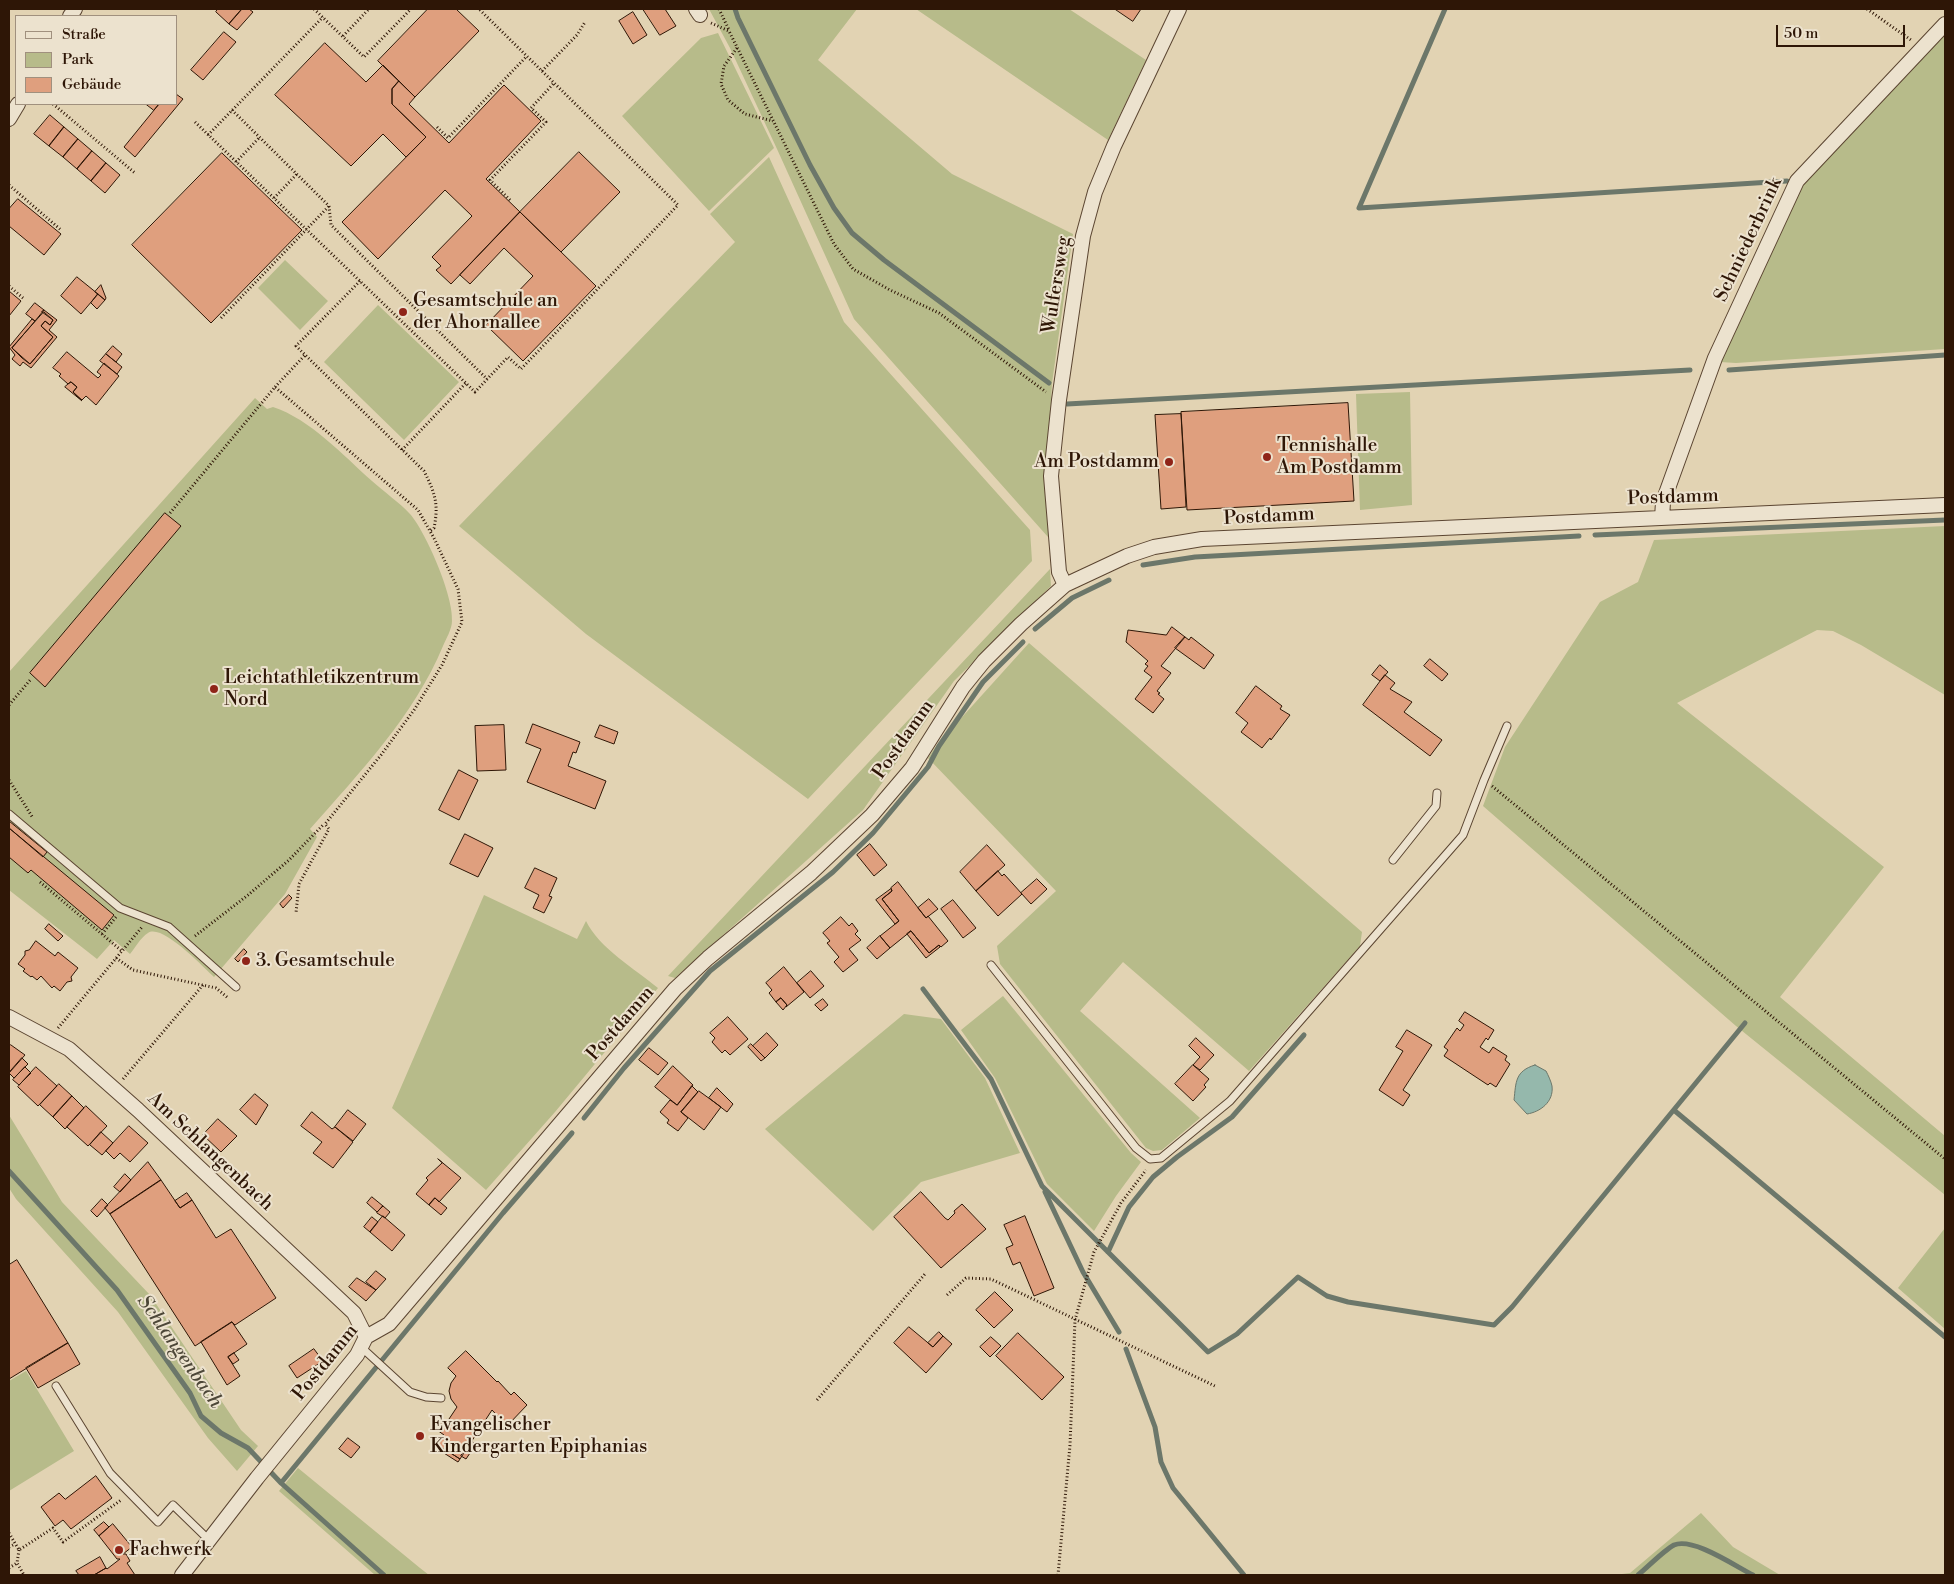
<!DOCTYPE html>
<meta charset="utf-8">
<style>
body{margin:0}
#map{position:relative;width:1954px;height:1584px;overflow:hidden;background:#e2d3b3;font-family:"Libre Bodoni",serif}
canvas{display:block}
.frame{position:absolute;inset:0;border:10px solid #2e1606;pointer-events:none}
.legend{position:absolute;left:15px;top:15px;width:162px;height:90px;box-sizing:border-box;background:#ece2ce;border:1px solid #a0907e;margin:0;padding:6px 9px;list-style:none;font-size:15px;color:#2e1606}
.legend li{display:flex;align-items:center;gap:10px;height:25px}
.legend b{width:25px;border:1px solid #a0907e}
.scale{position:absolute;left:1776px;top:25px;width:129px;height:22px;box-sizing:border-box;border:2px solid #2e1606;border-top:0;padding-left:6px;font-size:15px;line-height:18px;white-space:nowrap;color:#2e1606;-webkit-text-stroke:4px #ece2ce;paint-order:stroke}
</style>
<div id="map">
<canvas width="1954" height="1584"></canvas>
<div class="frame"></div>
<ul class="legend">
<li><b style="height:6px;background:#ece2ce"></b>Straße</li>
<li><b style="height:14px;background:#b7bb8a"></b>Park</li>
<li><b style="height:14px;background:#df9f7e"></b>Gebäude</li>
</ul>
<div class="scale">50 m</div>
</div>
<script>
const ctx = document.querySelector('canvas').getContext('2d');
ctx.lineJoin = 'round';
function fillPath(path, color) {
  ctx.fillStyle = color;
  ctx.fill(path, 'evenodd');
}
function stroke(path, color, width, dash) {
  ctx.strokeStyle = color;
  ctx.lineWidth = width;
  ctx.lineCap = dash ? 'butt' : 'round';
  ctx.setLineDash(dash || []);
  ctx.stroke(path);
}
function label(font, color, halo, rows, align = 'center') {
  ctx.font = font + ' "Libre Bodoni",serif';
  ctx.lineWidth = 4;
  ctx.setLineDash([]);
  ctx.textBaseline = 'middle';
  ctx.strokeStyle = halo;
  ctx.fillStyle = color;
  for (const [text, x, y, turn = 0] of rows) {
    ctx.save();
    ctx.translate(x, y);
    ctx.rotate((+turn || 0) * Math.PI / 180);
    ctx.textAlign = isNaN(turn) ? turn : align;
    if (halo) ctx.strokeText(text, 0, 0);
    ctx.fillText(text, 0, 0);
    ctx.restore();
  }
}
fillPath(new Path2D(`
 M709,9H857L818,60L952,174L1073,234L1052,383L1047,475L1048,537L854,319L777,149L730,48Z
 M916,9H1069L1146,60L1108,140Z
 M718,33L774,148L709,211L622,116L701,38Z
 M1945,33V349L1736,363L1720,362L1801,184Z
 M769,157L844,322L1030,530L1032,561L808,799L586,634L459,526L735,242L710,214Z
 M285,260L328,301L300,330L258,288Z
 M378,305L459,382L404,440L324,362Z
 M1410,392L1412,505L1360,510L1356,394Z
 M255,398L267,409L273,407C310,419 344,456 372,481C384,492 399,502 410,514C426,532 454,597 452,621C452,629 446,639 443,646C414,716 359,773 310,829L317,837L285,894L214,977C204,968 162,923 148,933C141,937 135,948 130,954L114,940L97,959L9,890V672Z
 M1945,526V695L1861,645L1833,631L1817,630L1677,703L1884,867L1780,997L1945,1136V1195L1736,1026L1483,806L1505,747L1600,602L1638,582L1654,540Z
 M1050,569L1051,586L954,681L863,810L675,978L668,976Z
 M1029,643L1362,932L1360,946L1249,1071L1123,962L1080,1011L1200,1118L1162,1150L1153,1151L1146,1148L1000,964L997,946L1056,891L928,758L936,746Z
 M484,895L577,939L586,921C599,948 635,969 658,988L555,1112L486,1190L392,1108Z
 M1003,996L1131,1153L1141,1162L1116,1196L1094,1231L1047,1184L995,1078L961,1030Z
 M904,1014L941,1019L985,1078L1020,1153L921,1182L873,1231L765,1129Z
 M9,1115L62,1202L150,1295L241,1430L258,1446L237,1471L208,1438L118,1312L16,1199L9,1188Z
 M1945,1228V1329L1898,1288Z
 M26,1371L74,1451L9,1491V1381Z
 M298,1468L420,1568L429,1575H375L279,1491Z
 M1701,1513L1733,1547L1780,1575H1614L1630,1573Z`), '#b7bb8a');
const water = new Path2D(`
 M1535,1065L1546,1071C1548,1075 1551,1081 1552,1086C1554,1102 1540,1112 1527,1114L1514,1100C1516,1082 1515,1071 1535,1065Z`);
fillPath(water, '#95b8ac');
stroke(water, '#6c776a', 1);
stroke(new Path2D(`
 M735,9L738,18L810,165L834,208L852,233L884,260L1049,383
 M1445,9L1359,208L1787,181
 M1729,370L1945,355
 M1067,404L1690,370
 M1595,535L1945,520
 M1143,565L1195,557L1579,536
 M1035,629L1072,598L1109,580
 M923,989L991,1079L1042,1186L1208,1352L1237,1334L1298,1277L1327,1296L1348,1302L1494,1325L1512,1307L1745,1023
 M1675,1111L1945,1337
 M584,1118L624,1068L710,971L833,872L873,833L928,767L939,746L983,682L1023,642
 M9,1171L117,1290L190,1393L201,1416L221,1433L248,1448L281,1483L384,1575
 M1045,1192L1083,1272L1119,1332
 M1108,1252L1129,1207L1153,1177L1177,1157L1232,1117L1304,1035
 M1126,1349L1155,1427L1161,1462L1173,1488L1244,1575
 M281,1483L503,1213L572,1133
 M1638,1575C1648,1567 1663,1551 1674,1545C1693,1537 1735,1566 1753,1575`), '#6c776a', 5);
const building = new Path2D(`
 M218,9H242L229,24L216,12Z
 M242,9H249L253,12L237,30L229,24Z
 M428,9H456L479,31L415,97L378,61Z
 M643,9H665L676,26L660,35Z
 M1115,9H1141L1133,21Z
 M633,12L647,35L633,44L619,21Z
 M224,32L236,42L203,80L191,70Z
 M325,43L366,82L383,65L399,81L392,89V104L426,137L406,157L383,134L351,166L275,95Z
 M399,81L415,97L409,104L449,143L504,85L541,121L486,179L520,212L451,284L436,270L441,266L432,257L472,216L445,190L378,259L342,222L426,137L392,104V89Z
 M176,94L183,99L135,157L124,147L159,104H176Z
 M146,104H159L154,110Z
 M50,115L64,127L49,146L34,134Z
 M64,127L78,139L63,157L49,146Z
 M78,139L92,151L77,169L63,157Z
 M92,151L106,163L91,181L77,169Z
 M579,152L620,192L561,252L520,212Z
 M222,153L302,230L211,323L132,245Z
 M106,163L120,175L105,193L91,181Z
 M18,199L61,234L44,255L9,226V209Z
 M520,212L596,286L523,361L486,325L533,276L504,248L470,284L460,275Z
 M77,277L98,294L81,314L61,296Z
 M101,285L106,298L105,300L95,292Z
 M9,291L21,301L9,316Z
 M98,294L105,300L97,309L91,303Z
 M35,303L44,310L35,321L26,314Z
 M44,310L57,320L49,330L57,337L31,368L23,362L20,366L12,359L15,355L9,347L32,319L35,321L12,348L22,358L30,364L53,337L41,326L45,321L50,325L53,320L42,312Z
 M44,312L53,320L50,325L45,321L41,326L53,337L30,364L12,348Z
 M113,346L122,354L116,362L106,354Z
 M67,352L98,378L101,375L97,372L104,363L119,376L96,405L86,396L82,400L73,392L77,387L71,382L68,384L59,376L61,374L53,368Z
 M106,354L122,367L117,374L100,361Z
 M71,382L77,387L73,392L82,401L65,387Z
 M1348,403L1354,501L1187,510L1181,412Z
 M1181,414L1186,507L1161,509L1155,415Z
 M165,513L181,526L45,687L30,673Z
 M1172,627L1185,637L1161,666L1171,673L1157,691L1160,693L1158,694L1164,699L1153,713L1135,699L1152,677L1144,671L1148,666L1145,664L1148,661L1126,642L1128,630L1166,635Z
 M1185,637L1189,640L1191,637L1214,655L1204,669L1175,648Z
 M1430,659L1448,674L1442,681L1424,666Z
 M1380,665L1388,672L1380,681L1372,675Z
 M1385,675L1395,683L1390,689L1412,702L1404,712L1442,740L1430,756L1363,705Z
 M1256,686L1282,706L1280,709L1290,715L1271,740L1270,738L1262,748L1241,732L1248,723L1236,713Z
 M533,724L580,742L576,753L573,752L568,766L606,781L595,809L527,782L541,749L526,743Z
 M504,725L506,770L477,771L475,726Z
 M600,725L618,732L614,744L595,737Z
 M459,770L478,780L459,820L439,810Z
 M9,821L47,852L43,857L9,828Z
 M9,828L114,915L102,930L31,870L28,873L9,857Z
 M465,834L493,848L478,877L450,864Z
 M870,844L887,865L874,876L857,855Z
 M987,845L1005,865L976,891L960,872Z
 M535,868L557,878L549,896L552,897L544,913L533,908L539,895L525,888Z
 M998,871L1002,876L1004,874L1022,894L998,916L976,891Z
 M1037,879L1047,889L1031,904L1021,893Z
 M898,882L926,918L928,916L948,941L941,947L939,945L929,953L911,931L890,948L880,936L899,921L882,899L892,891L891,888Z
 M891,889L892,891L882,899L899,921L895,924L876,900Z
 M289,895L292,898L283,908L280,904Z
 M929,899L938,909L926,918L918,908Z
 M953,900L976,928L963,938L941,909Z
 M841,917L849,926L852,923L858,931L855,934L861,940L849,949L858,960L843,972L834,962L839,957L827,943L830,941L823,933Z
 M49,924L63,936L58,941L45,929Z
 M911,931L929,953L939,945L940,947L926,958L907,934Z
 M880,936L890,948L877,959L867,948Z
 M36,941L55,956L58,952L78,968L71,977L72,981L67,982L60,991L54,986L52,988L41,976L37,980L32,976L31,977L23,971L25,969L18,964L25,955V951L29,950Z
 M244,949L247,952L238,962L235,959Z
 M784,967L804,992L786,1007L787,1005L781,998L776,1002L769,993L772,990L766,983Z
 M811,971L824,986L810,998L797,983Z
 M781,998L787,1005L783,1010L776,1002Z
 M823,999L828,1005L821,1011L815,1005Z
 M1465,1012L1494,1030L1488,1040L1486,1038L1480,1047L1489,1053L1493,1047L1507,1056L1505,1060L1510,1064L1496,1087L1490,1083L1488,1085L1444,1056L1448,1050L1444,1047L1457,1028L1460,1031L1464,1025L1459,1021Z
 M728,1017L748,1039L730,1055L725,1050L722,1053L712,1042L715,1038L710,1033Z
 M1407,1030L1432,1045L1403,1090L1410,1095L1403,1106L1379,1090L1403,1051L1396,1047Z
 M767,1033L778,1045L765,1058L753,1046Z
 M1196,1038L1214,1055L1200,1070L1193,1065L1200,1057L1189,1046Z
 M751,1044L765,1058L761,1061L748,1047Z
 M11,1045L25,1055L9,1073V1046Z
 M649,1048L668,1063L658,1075L639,1060Z
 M22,1058L28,1064L14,1078L9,1073Z
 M1193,1065L1209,1079L1204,1085L1206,1087L1193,1101L1175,1084Z
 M673,1066L693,1085L677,1105L655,1087Z
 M25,1067L31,1073L19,1085L13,1080Z
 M36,1067L57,1086L38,1106L18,1087Z
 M59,1084L72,1096L53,1117L40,1105Z
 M692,1086L698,1092L681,1112L688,1118L678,1131L667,1123L669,1120L660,1112L670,1100L677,1105Z
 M717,1088L733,1104L727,1112L709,1098Z
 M699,1091L721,1107L704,1130L681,1112Z
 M255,1094L268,1105L256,1125L240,1110Z
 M72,1096L84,1108L65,1129L53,1117Z
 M86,1106L107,1126L88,1146L67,1127Z
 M348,1110L366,1124L353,1141L335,1127Z
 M312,1112L332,1129L335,1127L353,1142L333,1168L313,1153L322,1142L301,1126Z
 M218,1119L237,1136L221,1152L203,1135Z
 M129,1126L148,1143L130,1162L120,1153L114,1159L106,1151Z
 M101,1132L113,1143L102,1155L90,1145Z
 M438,1159L461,1178L439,1202L435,1198L429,1205L416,1194L428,1180L426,1178L442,1163Z
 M148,1162L161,1180L110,1214L105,1208Z
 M125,1174L131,1180L120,1192L114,1187Z
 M161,1180L180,1208L192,1200L216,1238L231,1229L276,1298L235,1325L232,1322L195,1346L110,1214Z
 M921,1192L945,1218L948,1220L955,1213L954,1211L962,1204L986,1229L941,1268L894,1217Z
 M187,1193L192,1200L180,1208L175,1201Z
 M372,1197L383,1206L377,1212L367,1203Z
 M435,1198L447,1208L441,1215L429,1205Z
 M102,1199L108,1205L97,1217L91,1211Z
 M383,1206L390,1212L385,1218L377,1213Z
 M383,1216L405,1235L392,1251L370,1232Z
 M1025,1216L1054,1288L1034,1296L1020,1262L1013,1265L1006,1248L1013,1245L1004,1225Z
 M372,1217L378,1222L370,1232L364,1227Z
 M17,1260L68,1343L9,1379V1265Z
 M376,1271L386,1279L376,1290L366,1282Z
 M357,1278L376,1290L366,1301L349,1287Z
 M995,1292L1013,1310L994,1328L976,1310Z
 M232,1322L247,1344L228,1357L240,1376L227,1385L201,1342Z
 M909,1327L933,1347L943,1336L952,1344L926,1373L894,1343Z
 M939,1332L943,1336L933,1347L928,1343Z
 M1018,1333L1064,1377L1042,1400L996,1356Z
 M991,1337L1001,1346L990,1357L980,1347Z
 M68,1343L80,1364L38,1388L26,1368Z
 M314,1349L323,1361L297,1378L289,1366Z
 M466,1351L497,1382L498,1381L511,1395L514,1392L527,1405L507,1426L492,1410L460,1459L438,1445L444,1435L437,1430L443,1420L447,1422L457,1407L451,1399L449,1391L451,1383L456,1376L448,1368Z
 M234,1353L239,1360L233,1364L228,1357Z
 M348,1438L360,1447L351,1458L339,1449Z
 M471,1441L476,1444L466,1459L461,1456Z
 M438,1445L460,1459L458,1462L436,1448Z
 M96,1476L112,1498L71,1529L63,1520L55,1526L41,1507L59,1493L65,1499Z
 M104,1522L109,1527L99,1536L94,1530Z
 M113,1524L132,1547L123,1554H126L130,1561L127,1563L135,1575H94L106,1568L107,1569L120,1559H117L99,1536Z
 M100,1557L106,1568L94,1575H79L76,1571Z`);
fillPath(building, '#df9f7e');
stroke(building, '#2e1606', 1);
const service = new Path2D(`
 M9,814L120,908L169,927L236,987
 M1393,860L1436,806L1437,793
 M991,965L1136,1148L1150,1159L1161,1158L1230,1101L1463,835L1484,780L1507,726
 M361,1347L410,1392L426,1397L441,1398
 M56,1386L110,1473L158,1522L173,1505L209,1540`);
const minor = new Path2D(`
 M696,9L700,15
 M70,16L75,9
 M9,119L18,104
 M1662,518L1663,502L1715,358L1797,181L1945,24
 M1065,585L1059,572L1051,476L1059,400L1083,236L1095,192L1114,146L1179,9
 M9,1017L69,1049L138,1110L354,1313L366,1337
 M182,1575L257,1478L357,1355L366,1337L389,1324L675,989L708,958L811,873L872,815L912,768L963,687L984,661L1021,624L1065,585L1127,556L1154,547L1202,539L1945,505`);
stroke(service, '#5b4531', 9);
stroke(minor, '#5b4531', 16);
stroke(new Path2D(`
 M314,9L364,57L411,9
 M719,9L729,30
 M1867,9L1911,40
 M711,23L729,31L834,244L853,269L890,290L939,313L1046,392
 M343,36L369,9
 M737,48L724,66L721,84L728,100L745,114L773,121
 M542,71L577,35L585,22
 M53,104L135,173
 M232,110L329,206L331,225L487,379
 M195,122L475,392L508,357L521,369L678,205L479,9
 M437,127L448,138L527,56
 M208,135L323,17
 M236,162L260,137
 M9,185L61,230
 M274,198L297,174
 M510,200L490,180L546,122L531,108L554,83
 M360,281L296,346L424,471C435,493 439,504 434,528L430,531
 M9,286L23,298
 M221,318L329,206
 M275,387L305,355
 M402,450L466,383
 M170,513L275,387L418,510L434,538L458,589L462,622L442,665L414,710L381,755L325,824L329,829L299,884L296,913
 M9,705L31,679
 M9,780L33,818
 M1492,786L1945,1159
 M40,882L122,951
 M102,934L116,917
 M195,936L248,895L289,860L324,824
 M116,958L133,970L216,988L228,998
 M58,1028L142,927
 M123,1079L203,985
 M947,1295L966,1278L991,1279L1217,1387
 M817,1400L925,1274
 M9,1533L19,1550L53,1528L63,1542L121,1500
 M9,1547L15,1544
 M19,1550L17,1563L24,1575
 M9,1568L17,1563
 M1058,1575L1070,1445L1075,1320L1094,1252L1121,1203L1146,1170`), '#2e1606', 3, [1, 2.5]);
stroke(service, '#ece2ce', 7);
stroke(minor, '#ece2ce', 14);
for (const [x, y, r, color] of [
 [403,312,5,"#8f2418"],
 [1267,457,5,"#8f2418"],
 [1169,462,5,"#8f2418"],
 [214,689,5,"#8f2418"],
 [246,961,5,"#8f2418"],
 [420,1436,5,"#8f2418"],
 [119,1550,5,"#8f2418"]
]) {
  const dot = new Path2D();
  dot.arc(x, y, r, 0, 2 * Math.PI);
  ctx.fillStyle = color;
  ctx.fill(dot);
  stroke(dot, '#ece2ce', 2);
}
label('19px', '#2e1606', '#ece2ce', [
 ["Schniederbrink",1749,240,-65],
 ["Wulfersweg",1057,285,-81],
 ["Postdamm",1673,498,-2],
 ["Postdamm",1269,517,-3],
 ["Postdamm",904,740,-55],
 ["Postdamm",621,1024,-49],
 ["Am Schlangenbach",210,1152,43],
 ["Postdamm",326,1363,-51]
]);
label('19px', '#2e1606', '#ece2ce', [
 ["Gesamtschule an",413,301],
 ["der Ahornallee",413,323],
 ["Tennishalle",1277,446],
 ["Am Postdamm",1277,468],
 ["Am Postdamm",1159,462,"right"],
 ["Leichtathletikzentrum",224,678],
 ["Nord",224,700],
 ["3. Gesamtschule",256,961],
 ["Evangelischer",430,1425],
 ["Kindergarten Epiphanias",430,1447],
 ["Fachwerk",129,1550]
], 'left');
label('italic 20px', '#4d4738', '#ece2ce', [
 ["Schlangenbach",179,1352,55]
]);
</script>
